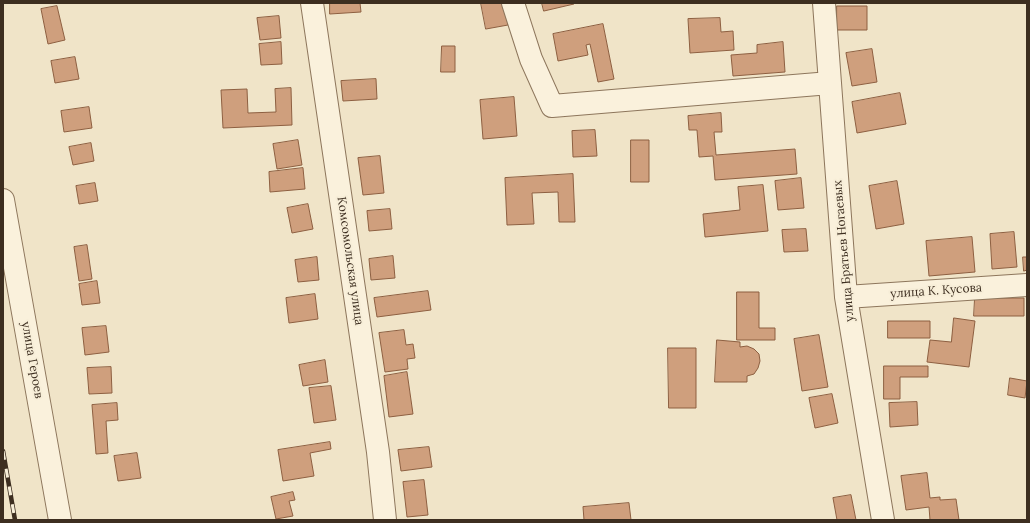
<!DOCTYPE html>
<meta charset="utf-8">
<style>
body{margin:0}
#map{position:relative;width:1030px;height:523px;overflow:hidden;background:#f0e4c8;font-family:Lora,serif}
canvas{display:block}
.frame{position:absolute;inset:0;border:4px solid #3d2e20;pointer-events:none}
</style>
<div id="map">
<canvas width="1030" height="523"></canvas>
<div class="frame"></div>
</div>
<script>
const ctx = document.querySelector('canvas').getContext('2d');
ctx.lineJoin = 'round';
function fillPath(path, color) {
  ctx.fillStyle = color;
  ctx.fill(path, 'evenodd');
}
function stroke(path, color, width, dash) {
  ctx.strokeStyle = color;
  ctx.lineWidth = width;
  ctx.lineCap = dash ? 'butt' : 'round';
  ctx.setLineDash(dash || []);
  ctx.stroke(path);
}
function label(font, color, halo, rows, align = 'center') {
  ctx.font = font + ' Lora,serif';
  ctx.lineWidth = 4;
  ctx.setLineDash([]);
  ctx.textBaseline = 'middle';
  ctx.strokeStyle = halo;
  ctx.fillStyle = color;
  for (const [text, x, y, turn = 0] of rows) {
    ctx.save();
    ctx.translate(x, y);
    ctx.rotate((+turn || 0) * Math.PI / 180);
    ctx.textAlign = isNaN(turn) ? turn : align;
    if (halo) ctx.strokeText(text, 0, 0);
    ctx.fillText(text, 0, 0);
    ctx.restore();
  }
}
const building = new Path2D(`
 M330,3H360L361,12L330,14Z
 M481,3H504L508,25L486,29Z
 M542,3H574V4L544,11Z
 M57,6L65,40L48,44L41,9Z
 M837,6H867V30H837Z
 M279,16L281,38L260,40L257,18Z
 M720,18L721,32L733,31L734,50L690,53L688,19Z
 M603,24L614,79L598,82L590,44L586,45L588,55L558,61L553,34Z
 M281,42L282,64L261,65L259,44Z
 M783,42L785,72L733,76L731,55L757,53V45Z
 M442,46H455V72H441Z
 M872,49L877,82L852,86L846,53Z
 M75,57L79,79L55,83L51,61Z
 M376,79L377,99L343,101L341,81Z
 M291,88L292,125L223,128L221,90L247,89L248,113L276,112L275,89Z
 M900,93L906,124L857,133L852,102Z
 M514,97L517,136L483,139L480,100Z
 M89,107L92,128L64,132L61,111Z
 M721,113L722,132H714L716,155L795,149L797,174L715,180L713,156L699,157L697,130H689L688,116Z
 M595,130L597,156L573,157L572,131Z
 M298,140L302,165L277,169L273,144Z
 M631,140H649V182H631Z
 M91,143L94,161L73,165L69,147Z
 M380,156L384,193L363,195L358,158Z
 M303,168L305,189L270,192L269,172Z
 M573,174L575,222H559L558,192L532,193L534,224L507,225L505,178Z
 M801,178L804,208L778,210L775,181Z
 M897,181L904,224L876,229L869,186Z
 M95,183L98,201L79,204L76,186Z
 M763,185L768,231L705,237L703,214L740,210L738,187Z
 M308,204L313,229L292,233L287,208Z
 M390,209L392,229L369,231L367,211Z
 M806,229L808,251L784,252L782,230Z
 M1014,232L1017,267L992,269L990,234Z
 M972,237L975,272L929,276L926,241Z
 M87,245L92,279L79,281L74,247Z
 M393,256L395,278L371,280L369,259Z
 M317,257L319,280L298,282L295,260Z
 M1023,257H1027V270L1024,271Z
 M97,281L100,303L82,305L79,284Z
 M428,291L431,310L377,317L374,298Z
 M737,292H759V328H775V340H737Z
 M315,294L318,319L289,323L286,298Z
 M975,298H1024V316H974Z
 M954,318L975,321L969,367L927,362L930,340L951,342Z
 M888,321H930V338H888Z
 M106,326L109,352L85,355L82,328Z
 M404,330L406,345L413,344L415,358L407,359L408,369L385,372L379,333Z
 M819,335L828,387L802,391L794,339Z
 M717,340L740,342V347L747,346L754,349L759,354L760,361L758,368L754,374L747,376V382H715Z
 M668,348H696V408H669Z
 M325,360L328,382L303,386L299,365Z
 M884,366H928V377H900V399H884Z
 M111,367L112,393L89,394L87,368Z
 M407,372L413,414L389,417L384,376Z
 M1010,378L1027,381L1025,398L1008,395Z
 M331,386L336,420L314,423L309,388Z
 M832,394L838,423L815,428L809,398Z
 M917,402L918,425L890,427L889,403Z
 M117,403L118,420L106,421L108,453L96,454L92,405Z
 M330,442L331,449L310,453L314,476L283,481L278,450Z
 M429,447L432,467L401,471L398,450Z
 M137,453L141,478L118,481L114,456Z
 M927,473L930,498L940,497V500L956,499L959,520H930L929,507L906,510L901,476Z
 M424,480L428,515L407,517L403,482Z
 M293,492L295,500L289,501L293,516L276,519L271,497Z
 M851,495L856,520H837L833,498Z
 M629,503L631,520H584L583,507Z`);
fillPath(building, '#cf9f7d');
stroke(building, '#8d5f41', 1);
const minor = new Path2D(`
 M312,3L378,452L385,520
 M513,3L531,59L552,106L830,83
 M824,3L846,297L883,520
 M3,200L60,520
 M846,297L1027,285`);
stroke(minor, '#8d765c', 24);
stroke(minor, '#faf1dc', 22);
const rail = new Path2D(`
 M3,451L15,520`);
stroke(rail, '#3d2e20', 4.5);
stroke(rail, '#f7eed8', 3, [9]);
label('12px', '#3d2e20', '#f7eed8', [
 ["улица Братьев Ногаевых",844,251,-95],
 ["Комсомольская улица",350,261,82],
 ["улица К. Кусова",936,291,-4],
 ["улица Героев",32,360,80]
]);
</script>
